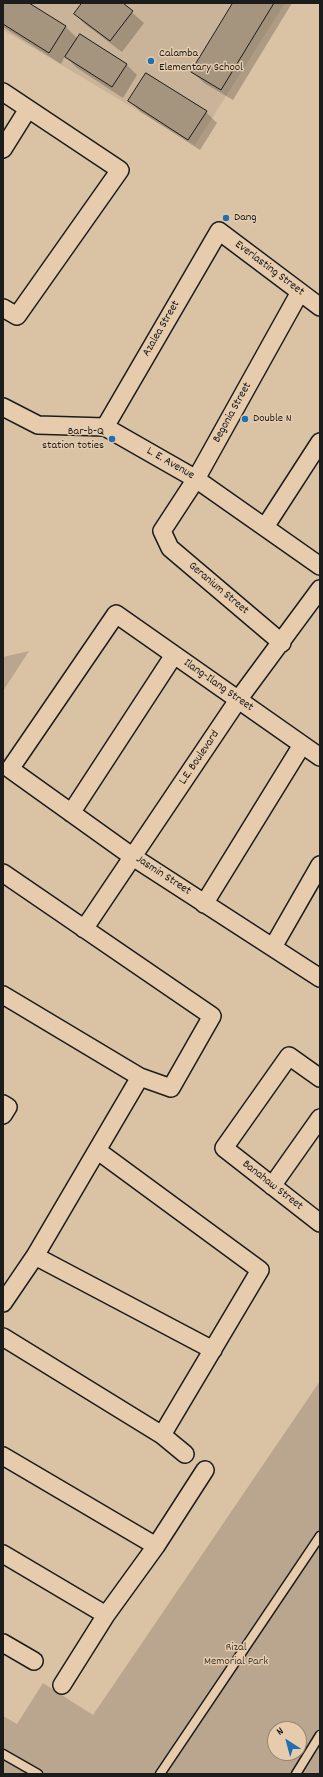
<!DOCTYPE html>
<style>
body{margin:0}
#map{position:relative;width:323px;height:1777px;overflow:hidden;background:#dac2a4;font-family:Dekko,sans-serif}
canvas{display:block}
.frame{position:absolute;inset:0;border:4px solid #1c1c1c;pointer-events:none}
.north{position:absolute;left:267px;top:1721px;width:40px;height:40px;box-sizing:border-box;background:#e6ccad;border:1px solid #958673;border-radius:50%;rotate:324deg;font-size:11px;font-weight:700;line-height:16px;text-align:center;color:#1c1c1c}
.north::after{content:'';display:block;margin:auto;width:14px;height:18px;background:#1f6fb2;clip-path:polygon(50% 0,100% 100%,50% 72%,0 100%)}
</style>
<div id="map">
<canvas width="323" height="1777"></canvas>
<div class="frame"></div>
<div class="north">N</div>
</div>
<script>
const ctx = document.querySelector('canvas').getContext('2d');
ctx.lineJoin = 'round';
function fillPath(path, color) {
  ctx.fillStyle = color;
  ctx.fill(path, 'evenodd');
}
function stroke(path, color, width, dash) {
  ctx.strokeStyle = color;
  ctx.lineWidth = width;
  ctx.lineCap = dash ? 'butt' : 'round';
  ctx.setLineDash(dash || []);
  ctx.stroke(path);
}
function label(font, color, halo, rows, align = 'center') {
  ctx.font = font + ' Dekko,sans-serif';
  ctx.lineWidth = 3;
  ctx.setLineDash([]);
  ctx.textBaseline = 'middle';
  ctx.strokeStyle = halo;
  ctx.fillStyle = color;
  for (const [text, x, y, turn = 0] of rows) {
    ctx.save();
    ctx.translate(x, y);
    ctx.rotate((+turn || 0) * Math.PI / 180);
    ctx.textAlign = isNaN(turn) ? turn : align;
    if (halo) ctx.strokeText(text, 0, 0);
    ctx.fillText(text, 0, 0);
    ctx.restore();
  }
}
fillPath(new Path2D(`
 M3,3H285L195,145L3,30Z`), '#cab499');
fillPath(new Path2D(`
 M29,651L3,691V657Z
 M320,1381V1774H3V1716L17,1724L43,1683L93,1715ZM275,1729H299V1753H275Z`), '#baa68e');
fillPath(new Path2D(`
 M3,3H27L66,27L78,39L126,64L137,75L123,98L77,68L65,56L61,64L3,27Z
 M83,3H121L144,23L122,52L86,25L75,14Z
 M234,3H292L233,100L204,83L193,72Z
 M129,101L206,112L217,123L200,150L141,112Z`), '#0003');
const building = new Path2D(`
 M3,3H29L66,26L49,53L3,24Z
 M82,3H123L133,11L110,41L74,14Z
 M233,3H274L221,90L191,72Z
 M80,34L127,64L112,87L65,57Z
 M146,73L207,111L188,140L128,101Z`);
fillPath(building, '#a5947e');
stroke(building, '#1c1c1c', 1);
const service = new Path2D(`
 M3,1754L38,1774
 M160,1774L320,1536
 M296,1774L320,1735`);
const minor = new Path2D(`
 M3,92L120,170L17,316L3,308
 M3,149L28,109
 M3,407L38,425L105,427L196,479L320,566
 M105,427L219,231L320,307
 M265,527L320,442
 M282,643L170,548L162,531L196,479L300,292
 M320,757L116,614L10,769L133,857L320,978
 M71,813L174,655
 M3,873L212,1016L171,1088L140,1077L3,995
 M204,904L302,745
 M84,929L238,700L320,589
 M273,947L320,865
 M320,1078L289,1056L224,1148L320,1223
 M3,1104L8,1107L3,1115
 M98,1151L260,1270L162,1435
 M272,1186L320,1118
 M35,1256L213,1350
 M3,1303L35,1256L140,1077
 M3,1337L162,1435L185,1454
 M3,1456L156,1546
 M3,1554L106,1615
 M3,1643L34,1661
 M62,1685L106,1615L156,1546L205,1470`);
stroke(service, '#1c1c1c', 11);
stroke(minor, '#1c1c1c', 20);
stroke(service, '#e6ccad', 8);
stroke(minor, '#e6ccad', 17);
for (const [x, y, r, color] of [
 [151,61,4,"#1f6fb2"],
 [226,218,4,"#1f6fb2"],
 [245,419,4,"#1f6fb2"],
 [112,439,4,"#1f6fb2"]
]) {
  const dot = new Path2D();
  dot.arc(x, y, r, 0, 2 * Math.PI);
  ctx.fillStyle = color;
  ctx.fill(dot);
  stroke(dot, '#e6ccad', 1.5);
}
label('12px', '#1c1c1c', '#e6ccad', [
 ["Calamba",159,54],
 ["Elementary School",159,68],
 ["Dang",234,218],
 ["Double N",253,419],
 ["Bar-b-Q",104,432,"right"],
 ["station toties",104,446,"right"]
], 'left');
label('12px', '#1c1c1c', '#e6ccad', [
 ["Everlasting Street",269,269,37],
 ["Azalea Street",162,329,-60],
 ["Begonia Street",233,413,-61],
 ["L. E. Avenue",170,464,30],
 ["Geranium Street",218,589,40],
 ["Ilang-Ilang Street",218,686,35],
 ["L.E. Boulevard",200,758,-56],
 ["Jasmin Street",163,876,33],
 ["Banahaw Street",272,1186,38]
]);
label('12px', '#443e38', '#e6ccad', [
 ["Rizal",236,1648],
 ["Memorial Park",236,1662]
]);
</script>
